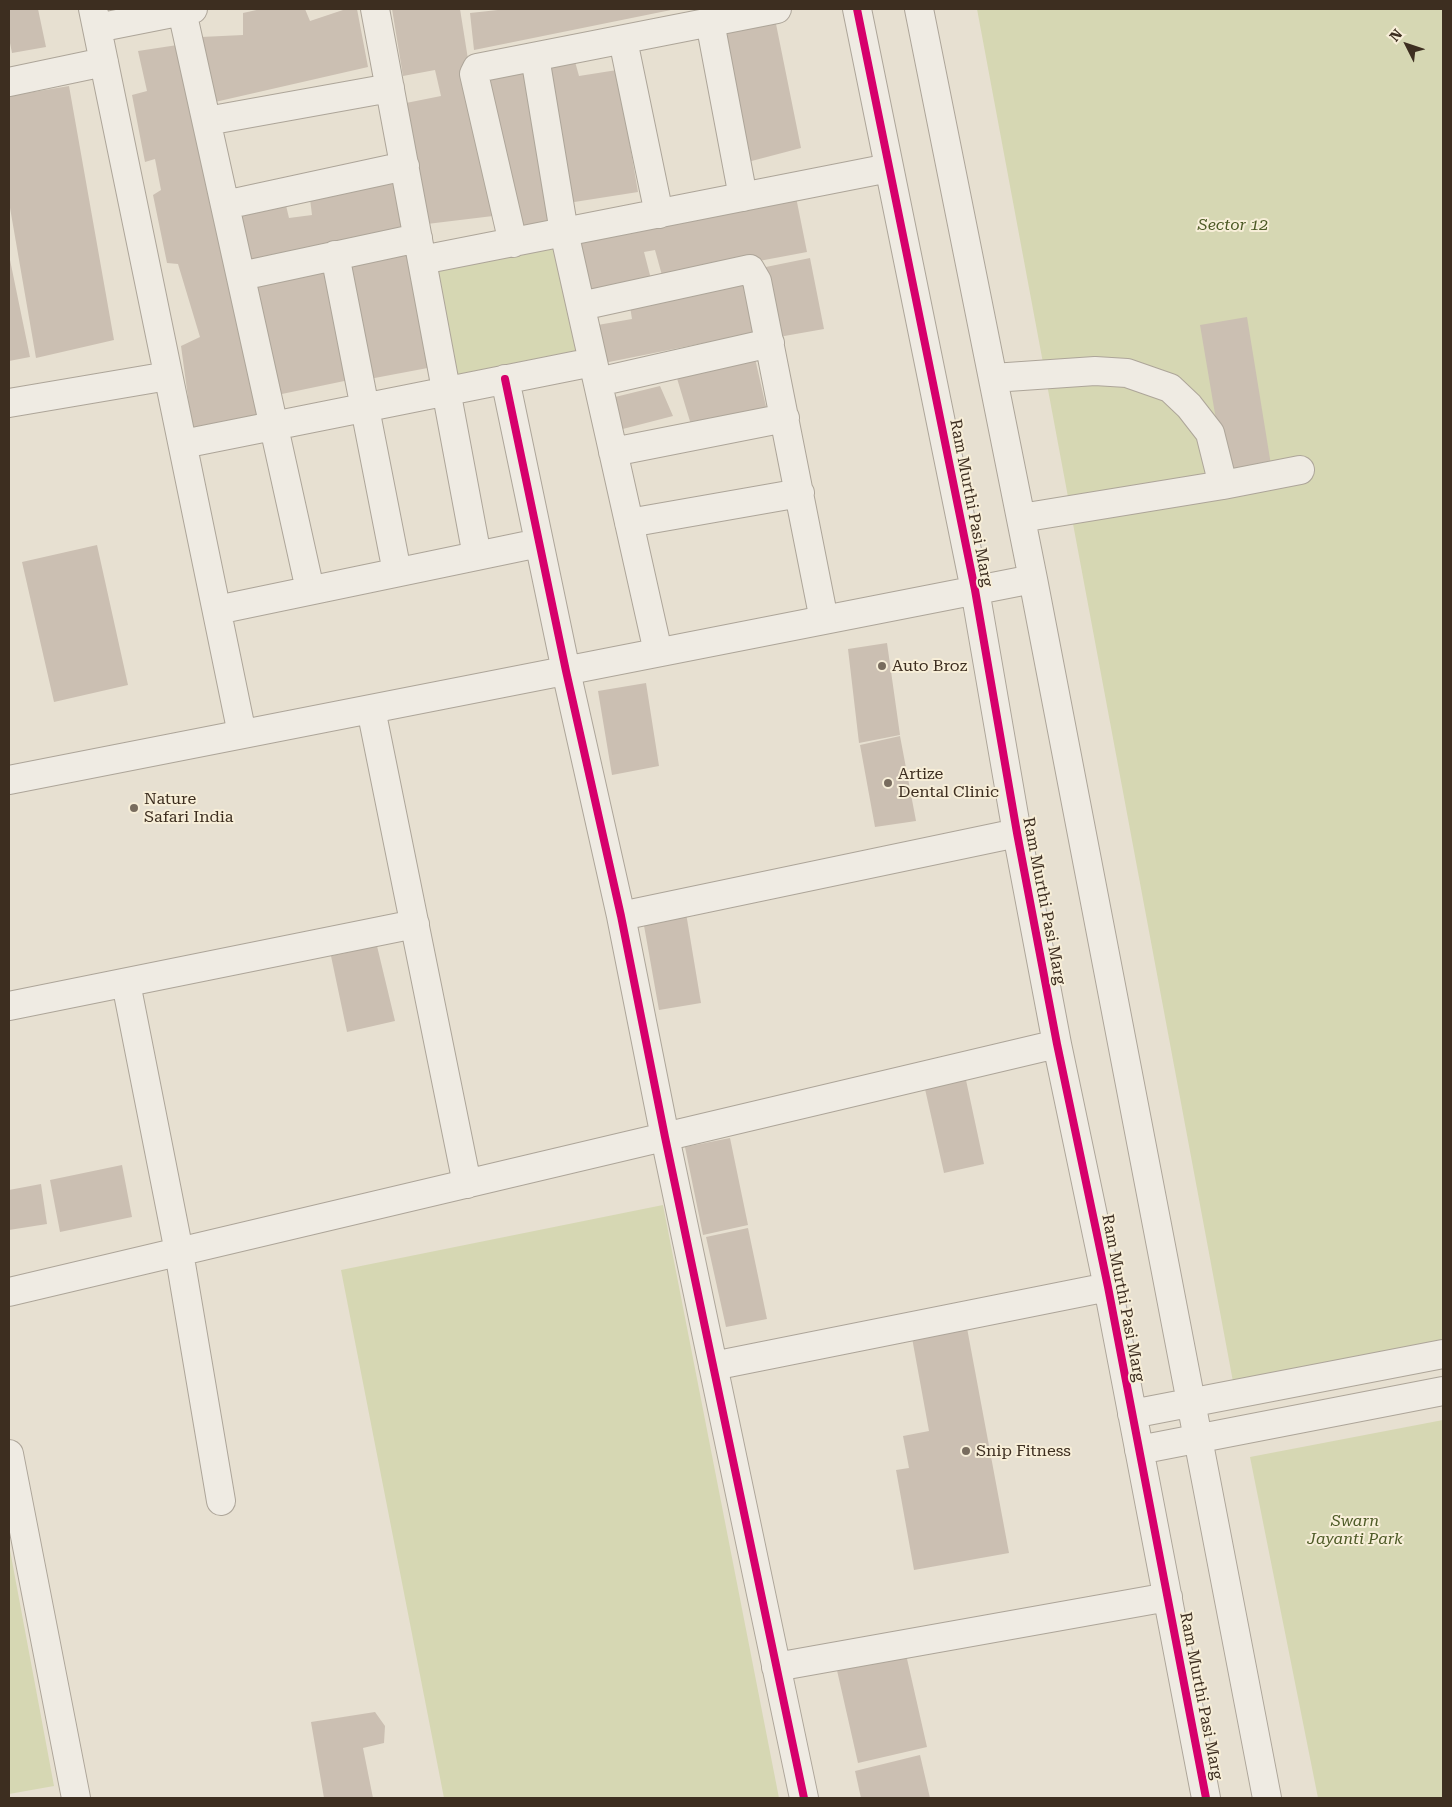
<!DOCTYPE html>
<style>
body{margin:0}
#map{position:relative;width:1452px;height:1807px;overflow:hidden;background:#e7e0d1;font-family:"Roboto Serif",serif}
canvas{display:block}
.frame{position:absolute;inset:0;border:10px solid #3d2e20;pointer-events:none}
.north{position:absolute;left:1382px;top:20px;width:50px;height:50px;-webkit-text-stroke:4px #f7eed8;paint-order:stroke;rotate:311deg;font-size:14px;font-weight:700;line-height:20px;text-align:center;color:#3d2e20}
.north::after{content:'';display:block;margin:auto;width:18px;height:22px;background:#3d2e20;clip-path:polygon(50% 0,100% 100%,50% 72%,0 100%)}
</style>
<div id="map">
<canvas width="1452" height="1807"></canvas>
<div class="frame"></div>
<div class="north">N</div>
</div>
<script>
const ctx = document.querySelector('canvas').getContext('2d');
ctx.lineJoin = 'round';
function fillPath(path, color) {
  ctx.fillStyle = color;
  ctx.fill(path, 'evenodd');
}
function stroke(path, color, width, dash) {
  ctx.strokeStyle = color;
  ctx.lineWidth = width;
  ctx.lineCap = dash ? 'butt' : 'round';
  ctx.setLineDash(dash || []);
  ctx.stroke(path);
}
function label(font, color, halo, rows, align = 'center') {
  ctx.font = font + ' "Roboto Serif",serif';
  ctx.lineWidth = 4;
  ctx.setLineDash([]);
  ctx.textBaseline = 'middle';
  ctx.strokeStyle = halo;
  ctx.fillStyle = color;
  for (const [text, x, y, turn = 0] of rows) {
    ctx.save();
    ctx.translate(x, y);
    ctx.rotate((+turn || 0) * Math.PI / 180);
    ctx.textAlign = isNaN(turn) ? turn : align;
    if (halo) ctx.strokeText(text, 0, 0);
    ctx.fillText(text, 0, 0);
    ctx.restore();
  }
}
fillPath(new Path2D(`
 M977,9H1443V1346L1234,1387Z
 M563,244L587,353L454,382L431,272Z
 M663,1205L779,1798H444L341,1270Z
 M1443,1420V1798H1318L1250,1457Z
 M9,1545L54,1786L9,1794Z`), '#d6d7b3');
fillPath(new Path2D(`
 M9,9H38L46,47L12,53L9,38Z
 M261,9H305L310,21L346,9H357L368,67L215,102L201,37L243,35V13Z
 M392,9H460L493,216L427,224L406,103L441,96L435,70L403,76Z
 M507,9H671V10L474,50L470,13Z
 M775,19L801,148L744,163L718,26Z
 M184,44L267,415L193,434L181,346L200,337L178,264L167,263L153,195L161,190L155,159L145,162L132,95L147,91L138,51Z
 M574,58L579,76L617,70L638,192L568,203L545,66Z
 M530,61L560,232L514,241L476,71Z
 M69,86L114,340L36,358L9,202V96Z
 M394,173L408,232L247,262L235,209L284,197L289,218L312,215L309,191Z
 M795,192L807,252L663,279L655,250L644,252L651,279L585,293L576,261H585L578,234Z
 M410,247L433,367L364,380L341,262Z
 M9,255L30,357L9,361Z
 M810,258L824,329L773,338L761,268Z
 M331,262L354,379L277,395L253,278Z
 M745,276L754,333L599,364L592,326L632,319L629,300Z
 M1247,317L1271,465L1225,473L1200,325Z
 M754,354L767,411L692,428L676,375Z
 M660,386L673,416L615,431L611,398Z
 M97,545L128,685L54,702L22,562Z
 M887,643L900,735L859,743L848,649Z
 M646,683L659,766L612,775L598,691Z
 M900,736L916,821L875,827L860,745Z
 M686,913L701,1003L659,1010L643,920Z
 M377,946L395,1021L347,1032L331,956Z
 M966,1080L984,1164L944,1173L925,1089Z
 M730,1138L748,1225L703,1235L685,1147Z
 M122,1165L132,1217L60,1232L50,1180Z
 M41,1184L47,1224L9,1230V1190Z
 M748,1228L767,1319L726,1327L706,1237Z
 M967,1328L1009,1553L914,1570L896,1470L909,1468L903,1436L929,1431L912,1338Z
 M905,1650L927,1747L858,1763L836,1666Z
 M375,1712L385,1726L384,1743L363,1748L373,1798H324L311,1722Z
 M920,1755L930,1798H861L855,1771Z`), '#cbbfb2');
const minor = new Path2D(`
 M93,9L242,734
 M375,9L477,556
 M857,9L975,590L1017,833L1057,1044L1108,1287L1206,1798
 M919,9L1033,579L1267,1798
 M182,11L310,590
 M710,22L743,197
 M97,28L193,9
 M623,40L659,214
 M535,57L564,232L658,652
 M9,82L104,62
 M207,121L390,88
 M225,205L405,166
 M513,243L474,74L477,68L777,9
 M335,255L397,572
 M422,260L889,168
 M241,276L418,238
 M581,306L750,269L757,281L824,620
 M993,378L1095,371L1127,373L1170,388L1189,406L1210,433L1223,485L1021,518
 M505,379L566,671L621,916L665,1137L804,1798
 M598,382L770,343
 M9,403L168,376
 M183,444L593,362
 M613,452L785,418
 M1223,485L1300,470
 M629,523L800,493
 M217,610L539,543
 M371,709L467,1184
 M9,780L1033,579
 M621,916L1017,833
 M126,983L179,1252L221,1501
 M9,1006L415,924
 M9,1292L1057,1044
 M713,1366L1108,1287
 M1132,1414L1443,1354
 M1139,1450L1443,1391
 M9,1454L76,1798
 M776,1667L1168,1597`);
stroke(minor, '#ada599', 30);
stroke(minor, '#efebe3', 28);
stroke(new Path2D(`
 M857,9L975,590L1017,833L1057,1044L1108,1287L1206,1798
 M505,379L566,671L621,916L665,1137L804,1798`), '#d6006c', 8);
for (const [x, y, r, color] of [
 [882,666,5,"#786c5e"],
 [888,783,5,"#786c5e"],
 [134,808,5,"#786c5e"],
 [966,1451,5,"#786c5e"]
]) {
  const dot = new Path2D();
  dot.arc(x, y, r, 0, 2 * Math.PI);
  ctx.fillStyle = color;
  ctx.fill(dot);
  stroke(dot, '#f7eed8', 2);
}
label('italic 16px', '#4d5a26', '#f7eed8', [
 ["Sector 12",1233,225],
 ["Swarn",1355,1521],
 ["Jayanti Park",1355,1539]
]);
label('16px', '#3d2e20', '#f7eed8', [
 ["Ram Murthi Pasi Marg",971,503,79],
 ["Ram Murthi Pasi Marg",1044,901,79],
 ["Ram Murthi Pasi Marg",1123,1298,79],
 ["Ram Murthi Pasi Marg",1201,1696,79]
]);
label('16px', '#3d2e20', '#f7eed8', [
 ["Auto Broz",892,666],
 ["Artize",898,774],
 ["Dental Clinic",898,792],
 ["Nature",144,799],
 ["Safari India",144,817],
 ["Snip Fitness",976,1451]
], 'left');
</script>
